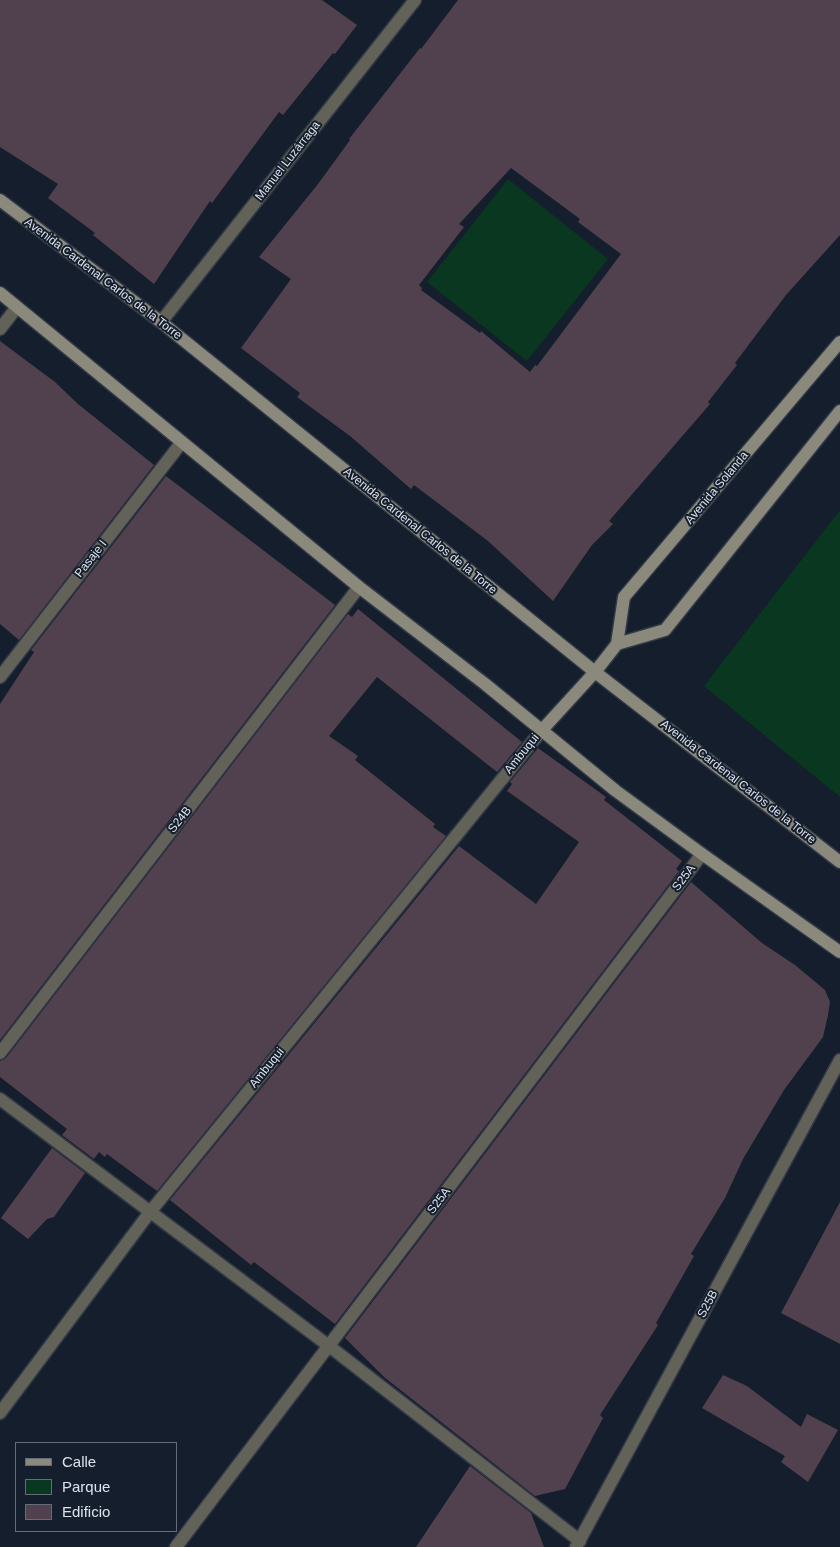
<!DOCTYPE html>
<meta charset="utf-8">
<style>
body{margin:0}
#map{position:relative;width:840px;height:1547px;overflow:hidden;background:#151e2c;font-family:Helvetica,sans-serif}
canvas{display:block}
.legend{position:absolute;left:15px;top:1442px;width:162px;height:90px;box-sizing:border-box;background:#151e2c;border:1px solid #656c79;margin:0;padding:6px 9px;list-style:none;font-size:15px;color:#dce2ec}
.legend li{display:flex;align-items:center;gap:10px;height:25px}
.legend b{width:25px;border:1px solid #656c79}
</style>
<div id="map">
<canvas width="840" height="1547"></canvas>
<ul class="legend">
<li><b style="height:6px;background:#8a897b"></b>Calle</li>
<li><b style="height:14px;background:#09371f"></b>Parque</li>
<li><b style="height:14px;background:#51414e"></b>Edificio</li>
</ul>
</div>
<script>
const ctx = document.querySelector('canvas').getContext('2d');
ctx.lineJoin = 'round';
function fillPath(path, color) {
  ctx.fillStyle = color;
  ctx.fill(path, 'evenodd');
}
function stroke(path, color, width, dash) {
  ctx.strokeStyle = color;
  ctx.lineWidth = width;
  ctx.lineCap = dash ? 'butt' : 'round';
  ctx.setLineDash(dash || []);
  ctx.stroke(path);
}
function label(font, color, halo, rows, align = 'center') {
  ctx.font = font + ' Helvetica,sans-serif';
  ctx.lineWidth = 4;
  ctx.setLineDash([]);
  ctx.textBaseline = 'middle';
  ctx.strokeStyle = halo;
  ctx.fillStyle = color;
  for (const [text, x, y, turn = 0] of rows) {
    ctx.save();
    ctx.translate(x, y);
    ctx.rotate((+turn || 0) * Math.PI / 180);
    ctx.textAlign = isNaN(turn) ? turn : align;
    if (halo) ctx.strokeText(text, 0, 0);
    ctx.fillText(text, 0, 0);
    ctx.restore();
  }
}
fillPath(new Path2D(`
 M508,179L608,259L527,361L427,282Z
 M840,510V797L704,686Z`), '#09371f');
fillPath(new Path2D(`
 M0,0H322L357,25L335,54L333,53L283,115L279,112L212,203L210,201L154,284L93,235L95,233L48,198L58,184L0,147Z
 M458,0H840V235L786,295L735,363L737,365L708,402L710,404L609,521L613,524L592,545L553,601L488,541L414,485L411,489L350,436L297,397L300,393L241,348L291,279L259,257L318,184L350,140L349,139L420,48L421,49ZM511,168L580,219L578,222L621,254L537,366L535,365L530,372L481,331L480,333L421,290L422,288L419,285L464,227L459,224Z
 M0,341L55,382L78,404L154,465L19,640L0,624Z
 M166,476L335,605L0,1040V704L34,652L31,650Z
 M358,609L522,742L497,772L377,677L329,736L358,756L355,760L435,824L433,827L446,836L157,1191L107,1154L105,1157L99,1152L94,1159L62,1135L67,1129L0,1077V1061L6,1058L348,614L352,617Z
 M538,748L606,797L604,800L682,861L676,869L679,871L335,1324L254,1262L251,1265L170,1200L459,846L536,904L579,842L507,791L512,784L510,782Z
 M691,882L762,943L795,965L825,990L830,1002L828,1015L823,1037L784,1090L743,1159L725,1198L691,1254L694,1256L656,1323L658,1325L600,1415L603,1418L565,1489L535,1496L384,1377L345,1338Z
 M52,1148L85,1173L54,1217L47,1219L28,1239L1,1218Z
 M840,1202V1344L781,1313Z
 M723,1375L747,1386L801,1427L807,1414L838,1430L808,1482L781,1462L785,1456L702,1408Z
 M470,1466L531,1513L544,1547H416Z`), '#51414e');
const street = new Path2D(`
 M161,322L415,0
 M0,329L17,307
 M0,677L182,442
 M0,1053L359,587
 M0,1099L329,1346L580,1541
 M0,1413L150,1212L542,730
 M176,1547L702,854
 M576,1547L840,1060`);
const secondary = new Path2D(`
 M0,200L161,322L595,672L840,862
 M0,293L359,587L485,684L616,791L702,854L840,952
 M617,644L665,630L840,411
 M542,730L595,672L617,644L624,597L840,342`);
stroke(street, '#313947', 15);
stroke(secondary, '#313947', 15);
stroke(street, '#626259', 12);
stroke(secondary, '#8a897b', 12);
label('12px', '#dce2ec', '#151e2c', [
 ["Manuel Luzárraga",288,161,-52],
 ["Avenida Cardenal Carlos de la Torre",103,279,37],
 ["Avenida Solanda",717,488,-50],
 ["Avenida Cardenal Carlos de la Torre",420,531,39],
 ["Pasaje I",91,559,-52],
 ["Ambuqui",522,754,-51],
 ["Avenida Cardenal Carlos de la Torre",738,782,38],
 ["S24B",180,820,-52],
 ["S25A",684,878,-53],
 ["Ambuqui",267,1068,-51],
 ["S25A",439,1201,-53],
 ["S25B",708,1304,-62]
]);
</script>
